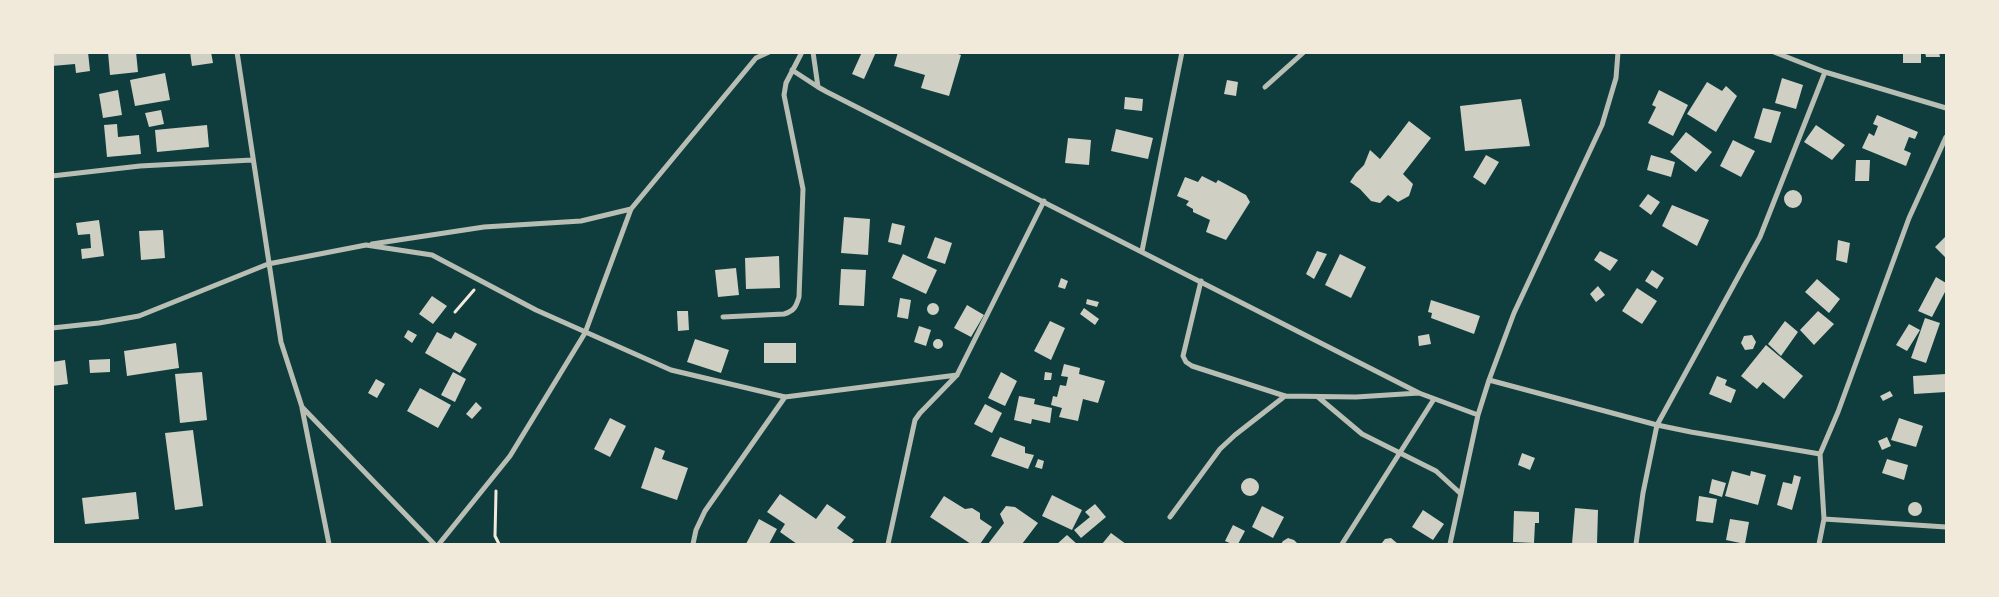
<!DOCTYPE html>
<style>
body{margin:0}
#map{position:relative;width:1999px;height:597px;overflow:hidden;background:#0f3d3e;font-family:"Archivo Narrow",sans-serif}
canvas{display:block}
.frame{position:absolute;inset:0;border:54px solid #f1e9da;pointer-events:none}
</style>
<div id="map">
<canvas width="1999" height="597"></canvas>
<div class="frame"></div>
</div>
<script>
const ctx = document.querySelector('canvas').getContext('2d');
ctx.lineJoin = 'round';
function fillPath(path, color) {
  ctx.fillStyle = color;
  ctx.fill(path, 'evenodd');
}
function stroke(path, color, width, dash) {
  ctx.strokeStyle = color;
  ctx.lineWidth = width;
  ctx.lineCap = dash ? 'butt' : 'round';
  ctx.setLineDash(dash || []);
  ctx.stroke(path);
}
fillPath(new Path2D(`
 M52,52H88L90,71L76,73L75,64L52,66Z
 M108,52H136L138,72L110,75Z
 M190,52H211L213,63L192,66Z
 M862,52H876L864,79L852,74Z
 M898,52H952L961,55L949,96L921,88L925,75L894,66Z
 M1903,52H1921V63H1903Z
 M1925,52H1939L1940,57H1926Z
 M165,73L170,100L135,106L130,80Z
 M1782,78L1803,85L1796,109L1775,103Z
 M1227,80L1238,82L1236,96L1224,94Z
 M1707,82L1722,91L1726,86L1737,96L1716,132L1687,114Z
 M118,90L122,115L103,118L99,94Z
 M1659,90L1688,105L1673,136L1648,123L1656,107L1652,105Z
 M1125,97L1143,99L1142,111L1124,109Z
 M1521,99L1530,146L1465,151L1460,106Z
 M1763,108L1781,112L1771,143L1754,138Z
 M161,110L164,124L149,127L145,113Z
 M1877,115L1918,132L1915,139L1909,137L1904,150L1911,153L1906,166L1862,148L1869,133L1874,136L1878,126L1873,124Z
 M1409,121L1431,138L1403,174L1413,184L1409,196L1398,202L1388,195L1380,203L1371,201L1360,189L1350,182L1356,173L1364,165L1370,150L1380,159Z
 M117,124L118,137L139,135L141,154L107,157L104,125Z
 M207,125L209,147L157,152L155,130Z
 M1816,125L1845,145L1832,160L1804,142Z
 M1116,129L1153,138L1148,159L1111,151Z
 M1686,132L1712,152L1696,172L1670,152Z
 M1068,138L1091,140L1089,165L1065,163Z
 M1733,140L1755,151L1741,177L1720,166Z
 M1486,155L1499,162L1485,185L1473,177Z
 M1651,155L1675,162L1671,177L1647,170Z
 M1856,160H1870L1869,181H1855Z
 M1202,176L1216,183L1218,180L1246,195L1250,202L1226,240L1206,232L1210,220L1193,212V209L1186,205L1189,201L1177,196L1185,177L1198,182Z
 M1784 199a9 9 0 1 1 18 0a9 9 0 1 1-18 0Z
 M1648,194L1660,202L1651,215L1639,206Z
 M1672,205L1709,220L1697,246L1662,226Z
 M844,217L870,219L868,255L841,253Z
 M99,220L104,256L82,259L81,249L91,248L90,234L78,235L76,223Z
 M892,223L905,226L901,245L888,242Z
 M163,230L165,258L141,260L139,231Z
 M1946,236V258L1935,247Z
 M935,237L952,243L945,264L927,258Z
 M1838,240L1850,243L1847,263L1836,260Z
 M1317,251L1327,254L1314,279L1306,274Z
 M1600,251L1618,260L1610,271L1594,260Z
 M903,254L937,270L926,294L892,278Z
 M1340,254L1366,267L1351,298L1325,285Z
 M779,256L780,288L746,289L745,258Z
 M736,268L739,295L718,297L715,270Z
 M841,269L866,270L864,306L839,305Z
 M1652,270L1664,278L1657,289L1645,281Z
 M1936,277L1946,283V290L1932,317L1918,311Z
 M1061,278L1068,281L1065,289L1058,287Z
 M1817,279L1840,299L1829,313L1805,292Z
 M1598,286L1605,295L1596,302L1590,294Z
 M1637,288L1657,301L1642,324L1622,311Z
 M432,296L447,306L433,324L419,314Z
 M900,298L911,300L908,319L897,317Z
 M1087,299L1099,302L1097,307L1086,304Z
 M1431,300L1480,316L1474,334L1431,318L1432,313L1428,312Z
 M927 309a6 6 0 1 1 12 0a6 6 0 1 1-12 0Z
 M967,305L984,315L971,337L954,328Z
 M1084,308L1099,319L1095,325L1080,314Z
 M677,311H688L689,330L678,331Z
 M1818,311L1834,324L1814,345L1800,330Z
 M1925,318L1940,323L1926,363L1911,358Z
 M1050,321L1065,328L1051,360L1034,351Z
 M1785,321L1798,332L1781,356L1768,344Z
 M1909,324L1920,330L1907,351L1896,345Z
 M919,326L931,330L926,346L914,342Z
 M408,330L417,335L412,343L404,337Z
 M437,332L451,339L455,332L477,344L460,373L425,353Z
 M1429,334L1431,344L1419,346L1418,336Z
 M1752,335L1756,342L1753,349L1745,350L1741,343L1744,336Z
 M933 344a5 5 0 1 1 10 0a5 5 0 1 1-10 0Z
 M695,339L729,350L721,373L687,362Z
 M176,343L179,368L127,376L124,351Z
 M764,343H796V363H764Z
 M1766,345L1803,376L1784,399L1763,382L1757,389L1741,376Z
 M110,359V372L90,373L89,360Z
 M65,360L68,384L52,386V362Z
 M1064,364L1080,368L1079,374L1105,381L1098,403L1083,399L1078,421L1059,417L1062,408L1051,405L1053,396L1057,397L1060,385L1066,386L1068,377L1061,376Z
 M202,372L207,420L180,423L175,374Z
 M453,372L466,379L455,402L441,395Z
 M1001,372L1017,381L1005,406L988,398Z
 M1045,372L1052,373L1051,380H1044Z
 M1946,374V392L1914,394L1913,376Z
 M1717,376L1727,380L1725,385L1736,390L1731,403L1709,394Z
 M376,379L385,384L377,398L368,393Z
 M420,388L451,405L438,428L407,411Z
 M1890,391L1893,396L1883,401L1880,396Z
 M1019,396L1035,399L1034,404L1052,408L1050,423L1032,419L1031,424L1014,420Z
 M476,402L482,408L472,419L466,414Z
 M985,404L1002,413L992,433L974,424Z
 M610,418L626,426L610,457L594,449Z
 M1899,418L1923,426L1916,447L1891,440Z
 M193,430L203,506L175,510L165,433Z
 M1000,437L1025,447V453L1034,455L1028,469L991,456Z
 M1887,437L1891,446L1882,450L1878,441Z
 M655,447L665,451L662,459L688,468L677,500L641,488Z
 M1522,453L1535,458L1530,470L1518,465Z
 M1038,459L1044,461L1042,469L1035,467Z
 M1887,459L1908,465L1904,480L1882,473Z
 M1732,471L1750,476L1751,471L1766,475L1758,505L1725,496Z
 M1794,475L1801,477L1792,510L1777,505L1783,482L1792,484Z
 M1241 487a9 9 0 1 1 18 0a9 9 0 1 1-18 0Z
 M1712,479L1726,483L1722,497L1709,493Z
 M136,492L139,519L85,524L82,498Z
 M780,494L816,519L827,504L846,517L837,528L854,540L851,544H797L780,532L785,524L767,512Z
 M1052,495L1082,510L1072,530L1042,516Z
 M944,496L965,509L972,508L980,513V519L992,527L980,544H971L930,517Z
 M1699,496L1717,499L1713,523L1696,521Z
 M1908 509a7 7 0 1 1 14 0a7 7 0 1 1-14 0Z
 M1095,504L1106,517L1081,538L1074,530L1090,517L1085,512Z
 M1006,506L1015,507L1038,523L1022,544H988L1004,523L1000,514Z
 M1262,506L1284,517L1273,538L1252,527Z
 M1575,508L1598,510L1597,544H1572Z
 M1423,510L1444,524L1433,540L1412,527Z
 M1514,511L1539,512V523H1535L1534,543L1513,542Z
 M759,519L777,529L769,544H746Z
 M1730,519L1749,522L1745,544L1726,540Z
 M1233,525L1245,531L1238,544H1232L1225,541Z
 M1111,533L1126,544H1102Z
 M1067,535L1077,544H1057Z
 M1288,538L1294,540L1298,544H1281L1283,541Z
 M1391,538L1398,544H1381L1385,539Z`), '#cfcfc3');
stroke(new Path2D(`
 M455,312L474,290
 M496,491L495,536L499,544`), '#f1e9da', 3);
stroke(new Path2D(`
 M237,52L281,342L302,407L434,544
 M813,52L818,87L827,92L1419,393
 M1774,52L1825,72L1946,108
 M792,70L818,87
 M1265,87L1304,52
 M52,176L140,166L252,160
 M372,244L484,227L581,221L631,209
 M1142,251L1182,52
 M1201,281L1183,356L1186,362L1192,366L1285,396L1356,397L1419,393L1478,415
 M723,317L784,314C794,311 796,307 799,297L803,189L784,95L786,83L802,52
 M52,328L99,323L139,316L268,264L366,245L432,255L536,310L671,370L785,397L957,375
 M1489,380L1657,425L1691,432L1820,454
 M1318,397L1362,434L1436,471L1461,494
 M302,408L329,544
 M1170,517L1220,449L1235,435L1285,396
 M1824,519L1946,527
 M439,544L510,456L585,333L631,209L756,58L769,52
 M693,544L696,530L705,511L785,397
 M888,544L915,420L920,413L957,375L1044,201
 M1342,544L1434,399
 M1450,544L1478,415L1489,380L1514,313L1602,125L1616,78L1618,52
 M1636,544L1643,493L1657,425L1760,237L1825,72
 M1819,544L1824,519L1820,454L1838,412L1909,218L1946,137`), '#b8beb3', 5);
</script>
